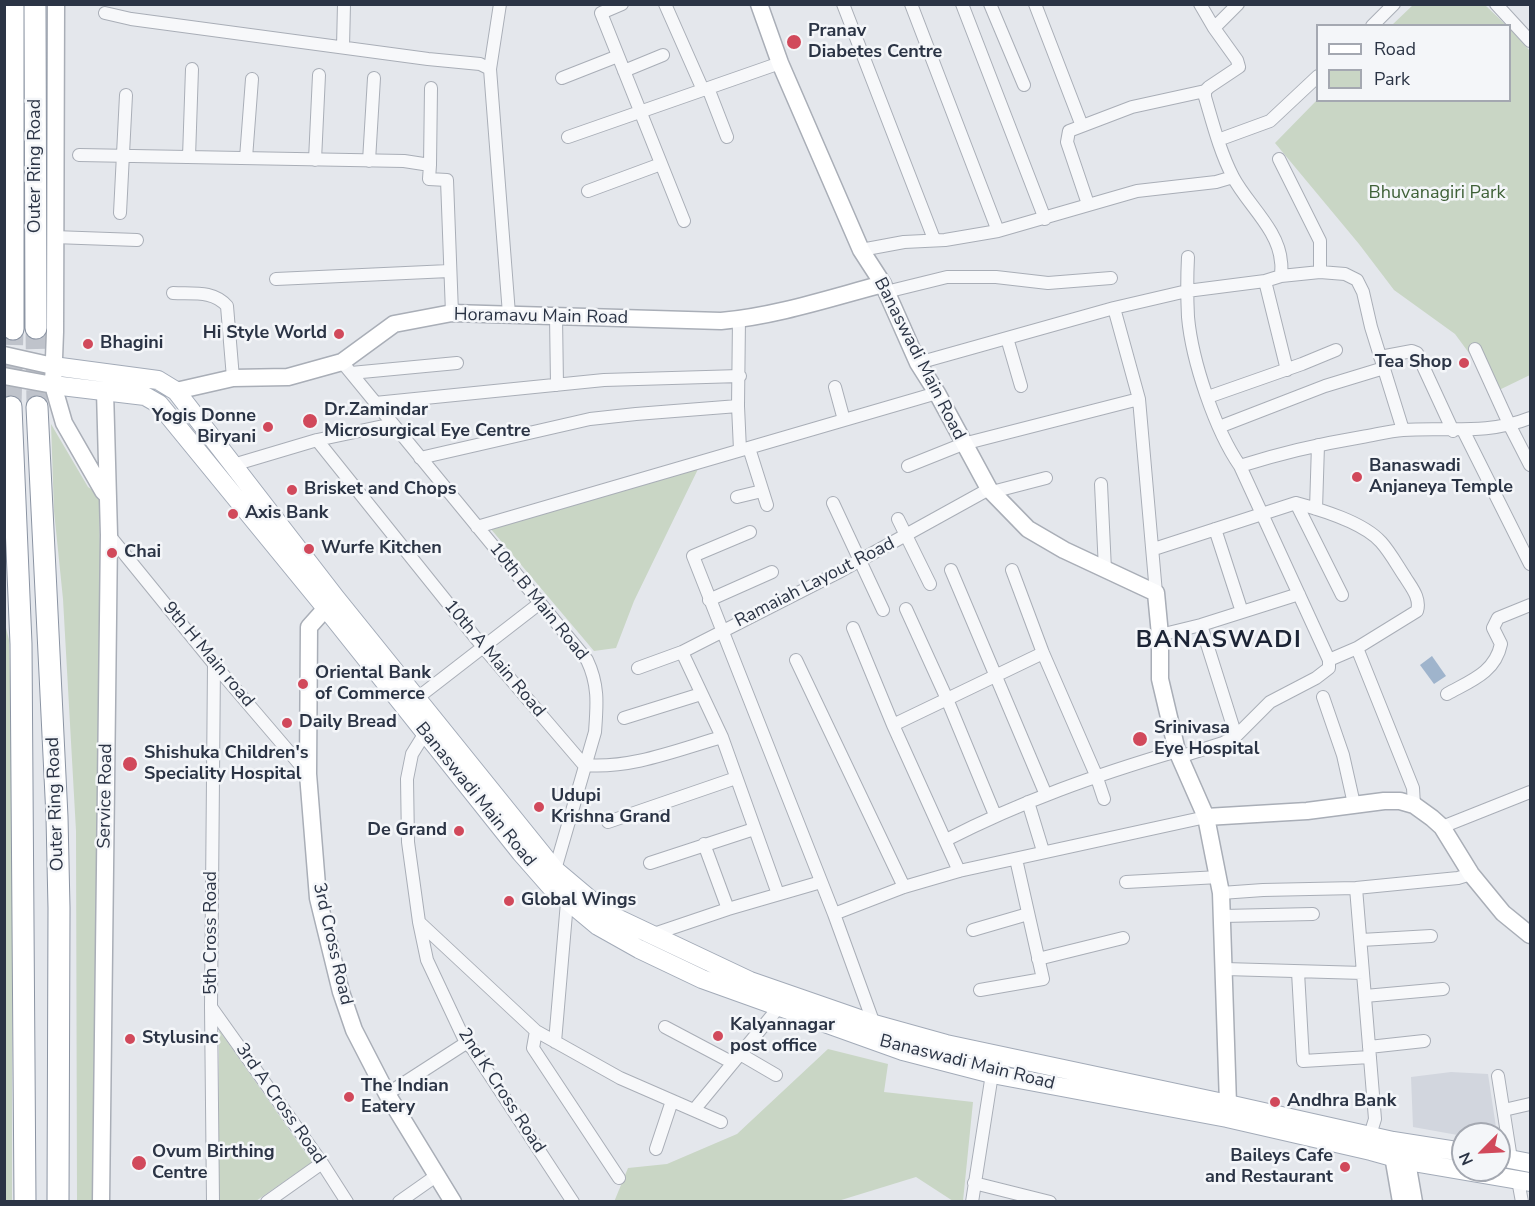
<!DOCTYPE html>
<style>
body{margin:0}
#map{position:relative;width:1535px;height:1206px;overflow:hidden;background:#e4e7ec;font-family:"Nunito Sans",sans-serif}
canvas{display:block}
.frame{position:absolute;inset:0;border:6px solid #2b3445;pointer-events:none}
.legend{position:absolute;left:1316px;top:24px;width:195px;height:78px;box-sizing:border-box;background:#f4f6f9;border:2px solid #a4a8b1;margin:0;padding:8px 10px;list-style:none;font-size:18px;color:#2b3445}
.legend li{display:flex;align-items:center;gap:12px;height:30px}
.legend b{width:30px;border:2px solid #a4a8b1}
.north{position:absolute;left:1451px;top:1122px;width:60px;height:60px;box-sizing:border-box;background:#f4f6f9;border:2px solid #a4a8b1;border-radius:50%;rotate:246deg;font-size:16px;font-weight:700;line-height:24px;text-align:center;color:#2b3445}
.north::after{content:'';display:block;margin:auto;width:21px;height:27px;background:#d1495b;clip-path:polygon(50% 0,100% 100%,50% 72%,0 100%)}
</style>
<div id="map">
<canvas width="1535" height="1206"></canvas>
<div class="frame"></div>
<ul class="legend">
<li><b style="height:8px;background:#fff"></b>Road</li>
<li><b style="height:16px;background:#c9d6c5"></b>Park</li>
</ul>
<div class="north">N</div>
</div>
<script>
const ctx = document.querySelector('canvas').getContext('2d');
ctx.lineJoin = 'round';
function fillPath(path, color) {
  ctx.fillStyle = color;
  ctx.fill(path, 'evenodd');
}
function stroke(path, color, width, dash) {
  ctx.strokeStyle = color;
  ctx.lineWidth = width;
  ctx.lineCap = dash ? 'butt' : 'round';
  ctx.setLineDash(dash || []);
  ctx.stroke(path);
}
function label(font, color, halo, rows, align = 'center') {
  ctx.font = font + ' "Nunito Sans",sans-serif';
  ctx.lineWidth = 5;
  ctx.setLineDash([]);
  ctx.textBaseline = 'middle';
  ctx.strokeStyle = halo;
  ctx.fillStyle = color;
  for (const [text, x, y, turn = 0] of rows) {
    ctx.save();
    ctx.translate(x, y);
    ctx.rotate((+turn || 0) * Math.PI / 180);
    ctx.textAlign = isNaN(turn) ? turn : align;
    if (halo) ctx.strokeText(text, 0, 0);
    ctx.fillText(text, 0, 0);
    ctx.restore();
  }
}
fillPath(new Path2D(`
 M1451,1072L1488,1074L1497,1134H1463V1136L1413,1127L1411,1077Z`), '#d2d6de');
fillPath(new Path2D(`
 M1413,5H1485L1506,25H1392Z
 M1510,29L1530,51V375L1497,391L1455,334L1394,290L1359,244L1275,143L1317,100H1510Z
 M51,424L88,487L99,494L102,673L100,1201H77L76,831L63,599L54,511Z
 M699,467L634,601L616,648L594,651L490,528Z
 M4,620L9,640L12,759V1202L4,1201Z
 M219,1030L312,1162L256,1201H219Z
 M828,1049L888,1064L884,1092L973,1102L963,1201H953L916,1177L838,1201L614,1202L628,1168L667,1164L737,1134Z`), '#c9d6c5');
fillPath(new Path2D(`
 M1432,656L1446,676L1434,684L1420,665Z`), '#9fb4cc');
stroke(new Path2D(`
 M36,328L37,407
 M11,407L13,329`), '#bfc3cb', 21, [21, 10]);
const street = new Path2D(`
 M500,4L490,69L509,314
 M622,4L601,13L684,221
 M665,4L703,90
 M843,4L934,239
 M911,4L998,231
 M962,4L1045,219
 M990,4L1024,85
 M1035,4L1082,126
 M1200,4L1214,28
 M1238,4L1214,28L1237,60L1239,67L1209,87L1205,91V97C1213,124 1220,152 1233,177C1247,204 1279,230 1281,262C1282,266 1281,271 1281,276
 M1496,4L1530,41
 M105,13L131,19L428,59L480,64L490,69
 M1372,26L1394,4
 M343,47L344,4
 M624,71L663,55
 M562,78L618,56
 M708,88L727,137
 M568,137L780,63
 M1218,140L1270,121L1318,76
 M79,155L404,161L430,165L429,179L447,180L452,313
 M189,157L192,69
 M246,158L252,79
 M1279,159L1320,241V272
 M315,160L319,75
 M369,161L374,78
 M430,165L431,88
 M588,191L661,164
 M1088,204L1067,142L1069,131L1132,107L1205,91
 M120,213L126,95
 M54,237L137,240
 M861,250L904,242L945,240L998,231L1137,191L1216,182L1233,177
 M276,279L449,271
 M1265,281L1287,370
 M886,292L947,277H996L1048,283L1111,278
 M173,293C193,294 213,290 227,306L233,378
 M1114,308L1139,399L1156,593
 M556,316L557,385
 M739,319L738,406L740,450
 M1007,338L1021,386
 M1475,349L1510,426L1530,465
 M1380,357L1412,351L1417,353L1453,431
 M342,362L587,660C599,685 597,705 595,732L554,873
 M918,363L1114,308L1187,291L1265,281L1281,276L1320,272L1345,274L1357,280L1363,292L1371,327L1403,430
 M351,373L457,363
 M835,387L844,420
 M1208,397L1302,364L1336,350
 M375,403L604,380L740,376
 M1219,427L1325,386L1384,368
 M1463,430L1530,564
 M317,440L483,647L584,765C631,769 677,750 722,737
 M749,448L767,505
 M420,458L590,419L636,414L738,406
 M233,465L317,440L393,424
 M908,466L963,444L1139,399
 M1240,466C1281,453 1320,444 1362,437C1375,435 1389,431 1403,430C1447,427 1487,435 1530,418
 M1101,484L1105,570
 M992,492L1046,478
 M737,497L762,491
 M833,503L883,610
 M1296,503L1342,595
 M1316,509L1318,445
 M898,519L930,584
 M477,527L937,393
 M1215,529L1242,612
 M750,532L693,556L834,914L874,1024L873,1029
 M109,535L214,664L308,774
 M1154,549L1296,503C1322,510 1363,522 1381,542C1390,552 1397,565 1405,577C1411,587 1421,598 1417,611L1357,648L1329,660
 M951,570L1046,795
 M1012,570L1043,653L1096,775L1104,799
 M709,600L772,572
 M906,609L947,699L995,815
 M1201,625L1236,736
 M853,628L893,725L959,871
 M1160,635L1201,625L1299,594
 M1357,648L1413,788L1414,805
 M682,652L722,737L778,894
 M796,660L904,887
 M638,668L682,652L837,573L989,489
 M1447,694C1470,681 1495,673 1501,644L1493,628L1498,618L1530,605
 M1323,697L1343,755L1354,804
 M416,699L540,603
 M624,718L701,694
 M893,725L1043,653
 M425,733L412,754L407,779L408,842L419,922L427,960L466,1043L472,1048L573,1202
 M1179,757L1223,743L1236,736L1270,702L1316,678L1329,668V660L1240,466C1215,430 1192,361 1188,317C1187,297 1187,277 1188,257
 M1028,802L1043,851
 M608,822L736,778
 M1442,827L1530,792
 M946,840C1022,801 1096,775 1177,751
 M704,844L728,909
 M650,863L754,829
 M1126,882L1219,877
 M1356,888L1375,1119L1370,1135V1143
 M1221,893L1263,890L1356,888L1458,878L1471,874
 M834,914L904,887L959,871L1206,817
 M1223,916L1313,914
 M419,922L536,1031L620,1078L721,1122
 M973,930L1028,914
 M654,934L728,909L821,882
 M1361,940L1431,936
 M1038,959L1123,938
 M1225,969L1363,973
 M1298,972L1303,1061L1370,1057
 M980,990L1043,979L1016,859
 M1365,996L1443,989
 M211,1007L322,1163L347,1202
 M665,1027L733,1063
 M536,1031L533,1048L619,1178
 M555,1042L567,902
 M1369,1047L1424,1041
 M740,1054L776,1075
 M1498,1076L1511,1159
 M387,1094L466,1043
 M694,1110L779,1007
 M1504,1110L1530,1104
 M656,1149L672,1101
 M1518,1180L1522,1202
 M974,1183L1050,1202
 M213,1202L211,1007L214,664
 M267,1202L322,1163
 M399,1202L436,1176
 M972,1202L992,1074`);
const secondary = new Path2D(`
 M56,4L55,332L53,385L64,423L103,491L108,496
 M759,4L780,63L861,250L883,284L918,363L937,393L989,489L1028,529L1064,550L1156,593L1160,635V679L1177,751L1206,817L1307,811L1384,801H1400L1414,805L1432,818L1442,827L1471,874L1503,913L1530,935
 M4,355L53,366
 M4,376L53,385
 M176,391L233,378L288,377L342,362L394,324L452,313L721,321C776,316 830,298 883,284
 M334,599L309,627L308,774L318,898L341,992L354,1030L387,1094L453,1202
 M1206,817L1221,893L1228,1104
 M1393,1146V1156L1401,1202
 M1405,1150L1414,1202
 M101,1202L109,535L105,391`);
const primary = new Path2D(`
 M53,366L158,380L176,391L335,597L555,870L606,913L750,981L874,1024L946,1044L1228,1104L1393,1141L1463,1152
 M53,385L145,396L159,404L325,607L521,853L550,886L598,926L639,949L702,979L903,1051L992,1074L1227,1118L1371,1151L1407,1161L1530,1182
 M1499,1157L1530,1163`);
const highway = new Path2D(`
 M35,4L36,328
 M13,329V4
 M11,407L21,644L25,1202
 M37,407L57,817L59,908L58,1202`);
stroke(street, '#a9aeb7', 14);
stroke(secondary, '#a9aeb7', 19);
stroke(primary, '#a3abb8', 20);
stroke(highway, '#8b94a3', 23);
stroke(street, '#f7f8fa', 12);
stroke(secondary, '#fff', 16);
stroke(primary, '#fff', 18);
stroke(highway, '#fff', 21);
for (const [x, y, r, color] of [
 [794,42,8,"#d1495b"],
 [339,334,6,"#d1495b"],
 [88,344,6,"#d1495b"],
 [1464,363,6,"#d1495b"],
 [310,421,8,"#d1495b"],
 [268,427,6,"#d1495b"],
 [1357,477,6,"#d1495b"],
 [292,490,6,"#d1495b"],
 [233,514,6,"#d1495b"],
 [309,549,6,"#d1495b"],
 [112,553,6,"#d1495b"],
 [303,684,6,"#d1495b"],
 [287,723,6,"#d1495b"],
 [1140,739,8,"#d1495b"],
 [130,764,8,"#d1495b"],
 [539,807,6,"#d1495b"],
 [459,831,6,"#d1495b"],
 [509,901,6,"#d1495b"],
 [718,1036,6,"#d1495b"],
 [130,1039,6,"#d1495b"],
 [349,1097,6,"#d1495b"],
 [1275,1102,6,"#d1495b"],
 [139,1163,8,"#d1495b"],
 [1345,1167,6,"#d1495b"]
]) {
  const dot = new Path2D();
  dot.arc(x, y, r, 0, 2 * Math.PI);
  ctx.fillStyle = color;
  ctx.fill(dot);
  stroke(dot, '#f4f6f9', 2);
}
label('bold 18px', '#2b3445', '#f4f6f9', [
 ["Pranav",808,32],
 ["Diabetes Centre",808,53],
 ["Hi Style World",327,334,"right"],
 ["Bhagini",100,344],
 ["Tea Shop",1452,363,"right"],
 ["Dr.Zamindar",324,411],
 ["Microsurgical Eye Centre",324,432],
 ["Yogis Donne",256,417,"right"],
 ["Biryani",256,438,"right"],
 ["Banaswadi",1369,467],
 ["Anjaneya Temple",1369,488],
 ["Brisket and Chops",304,490],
 ["Axis Bank",245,514],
 ["Wurfe Kitchen",321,549],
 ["Chai",124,553],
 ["Oriental Bank",315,674],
 ["of Commerce",315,695],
 ["Daily Bread",299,723],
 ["Srinivasa",1154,729],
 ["Eye Hospital",1154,750],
 ["Shishuka Children's",144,754],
 ["Speciality Hospital",144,775],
 ["Udupi",551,797],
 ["Krishna Grand",551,818],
 ["De Grand",447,831,"right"],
 ["Global Wings",521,901],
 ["Kalyannagar",730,1026],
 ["post office",730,1047],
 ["Stylusinc",142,1039],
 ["The Indian",361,1087],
 ["Eatery",361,1108],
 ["Andhra Bank",1287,1102],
 ["Ovum Birthing",152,1153],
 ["Centre",152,1174],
 ["Baileys Cafe",1333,1157,"right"],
 ["and Restaurant",1333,1178,"right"]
], 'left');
label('18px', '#2b3445', '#f4f6f9', [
 ["Outer Ring Road",36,166,-90],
 ["Horamavu Main Road",541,317,1],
 ["Banaswadi Main Road",919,359,63],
 ["Ramaiah Layout Road",815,583,-27],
 ["10th B Main Road",538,602,51],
 ["9th H Main road",208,655,50],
 ["10th A Main Road",494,659,50],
 ["Banaswadi Main Road",475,795,51],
 ["Service Road",106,796,-89],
 ["Outer Ring Road",56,804,-92],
 ["5th Cross Road",212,933,-90],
 ["3rd Cross Road",332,944,77],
 ["Banaswadi Main Road",967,1063,14],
 ["2nd K Cross Road",501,1091,57],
 ["3rd A Cross Road",280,1104,55]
]);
label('18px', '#3f6138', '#f4f6f9', [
 ["Bhuvanagiri Park",1437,194]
]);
ctx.letterSpacing = '1.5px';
label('bold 24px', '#1d2536', '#f4f6f9', [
 ["BANASWADI",1219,641]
]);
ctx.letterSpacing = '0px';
</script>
